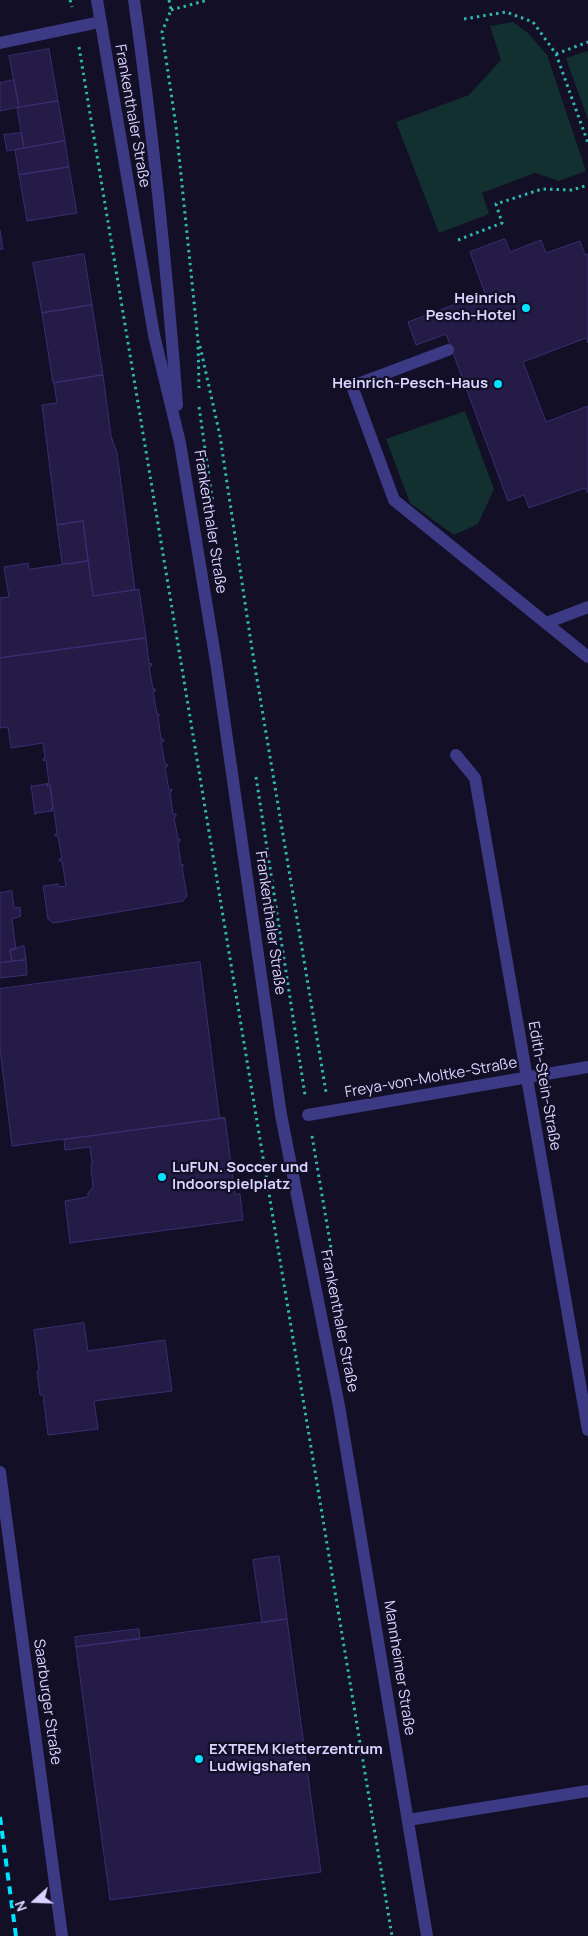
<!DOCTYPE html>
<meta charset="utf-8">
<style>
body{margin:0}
#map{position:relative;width:588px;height:1936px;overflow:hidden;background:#130f26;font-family:Manrope,sans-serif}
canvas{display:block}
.north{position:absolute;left:10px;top:1876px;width:50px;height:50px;-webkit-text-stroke:4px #130f26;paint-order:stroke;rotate:250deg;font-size:14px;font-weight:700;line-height:20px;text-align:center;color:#d9d4ff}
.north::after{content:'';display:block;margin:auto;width:18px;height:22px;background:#d9d4ff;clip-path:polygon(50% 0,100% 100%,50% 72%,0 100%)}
</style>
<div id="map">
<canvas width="588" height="1936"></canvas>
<div class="north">N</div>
</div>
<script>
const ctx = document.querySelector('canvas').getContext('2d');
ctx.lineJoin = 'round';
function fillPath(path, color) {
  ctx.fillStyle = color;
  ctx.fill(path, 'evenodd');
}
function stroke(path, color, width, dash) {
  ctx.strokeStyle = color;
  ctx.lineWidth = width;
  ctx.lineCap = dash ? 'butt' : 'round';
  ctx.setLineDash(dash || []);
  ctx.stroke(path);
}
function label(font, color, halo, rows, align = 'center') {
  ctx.font = font + ' Manrope,sans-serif';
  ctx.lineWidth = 4.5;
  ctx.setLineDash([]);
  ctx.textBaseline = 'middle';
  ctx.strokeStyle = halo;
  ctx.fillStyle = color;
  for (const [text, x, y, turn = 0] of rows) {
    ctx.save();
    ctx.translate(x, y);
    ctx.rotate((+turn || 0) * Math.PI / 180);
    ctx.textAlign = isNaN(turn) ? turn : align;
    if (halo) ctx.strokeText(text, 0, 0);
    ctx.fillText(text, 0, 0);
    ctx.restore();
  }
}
fillPath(new Path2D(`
 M513,22L528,33L547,55L586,171L559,181L535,173L482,193L489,214L439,233L396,122L469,95L501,60L490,26Z
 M588,51V120L566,58Z
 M465,411L494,489L478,524L454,535L410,503L386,439Z`), '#12302f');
const building = new Path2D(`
 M49,49L58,101L19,107L9,56Z
 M14,80L19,107L0,111V83Z
 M58,101L65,141L24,148L17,108Z
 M21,133L24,148L7,151L4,135Z
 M65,141L69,167L19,175L15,150Z
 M69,167L77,213L27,221L19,175Z
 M0,230L3,249H0Z
 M505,239L510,252L541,240L546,253L580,241L585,255L588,254V343L586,338L523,362L546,422L588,406V493L585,488L529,508L524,495L508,501L446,334L416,345L408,322L485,293L470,252Z
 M84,254L92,305L42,313L33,263Z
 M92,305L103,375L53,383L42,313Z
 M103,375L111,436L117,453L135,590L93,596L83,521L57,525L42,405L57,403L54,383Z
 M83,521L88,561L69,564L62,563L57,525Z
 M88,561L93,596L139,589L146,638L0,658V598L9,597L4,567L28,563L29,569Z
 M146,638L149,664L151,663L152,666H149L153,689H155L156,691H153L157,714H159V716H158L161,739H163L164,741L161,742L165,764H167L168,766L165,767L169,790L172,789V791L170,792L173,814H176V816L174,817L178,839H180V841L178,842L181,865H184L182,867L187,896L183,901L53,923L48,919L43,886L58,884L59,887L66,886L62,861H59V859H62L58,836H55V834H57L54,810L52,811L51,809L53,808L50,785L47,786V784L49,783L46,760L43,761V759L45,758L43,743L11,748L8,727L0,728V658Z
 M47,784V786L50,785L53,808L51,809L52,811L36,813L35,815L31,785L32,786Z
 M12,891L14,908L20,907L21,916L12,919L16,949L10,950L12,961L0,963V893Z
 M24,946L26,960L12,961L10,950Z
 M26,960L27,975L0,978V963Z
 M200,962L219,1114L220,1118H225L12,1146L0,1049V989Z
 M225,1118L235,1194H240L243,1220L70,1243L65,1201L88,1197V1193L93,1187L91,1167L92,1163L90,1147L65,1150L64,1140Z
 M84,1323L88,1351L165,1340L172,1391L94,1401L98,1429L48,1435L43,1395H40L37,1371L39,1370L34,1330Z
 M279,1556L287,1619L262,1623L253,1560Z
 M287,1619L321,1872L110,1900L76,1647Z
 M139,1629L140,1639L76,1647L75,1637Z`);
fillPath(building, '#241b47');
stroke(building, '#3b2d73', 1);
stroke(new Path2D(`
 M70,0L72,7
 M169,0L171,10L162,32L176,126L198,341L199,388
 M171,10L208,0
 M464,19L506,12L533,22L556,54L588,143
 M79,47L392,1936
 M556,54L588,42
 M458,240L502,223L496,204L542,189L572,190L588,185
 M200,346L220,436L252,649L326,1092
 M199,407L213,504
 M256,777L305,1095
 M312,1136L331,1248`), '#2fb8b0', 3, [2.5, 4]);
stroke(new Path2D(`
 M0,43L100,22
 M448,350L352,386L394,500L588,657
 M546,623L588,607`), '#3d3a85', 12);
stroke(new Path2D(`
 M456,755L475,778L588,1430
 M308,1115L588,1067
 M0,1472L62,1936
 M408,1820L588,1791`), '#3d3a85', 12);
stroke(new Path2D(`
 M97,0L154,335L180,443L216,662L281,1115L339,1406L427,1936
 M134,0C153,134 167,270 177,405`), '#3d3a85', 12);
stroke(new Path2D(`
 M0,1817L16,1936`), '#00e5ff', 4, [8, 6]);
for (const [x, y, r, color] of [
 [526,308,5,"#00e5ff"],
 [498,384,5,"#00e5ff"],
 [162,1177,5,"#00e5ff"],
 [199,1759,5,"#00e5ff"]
]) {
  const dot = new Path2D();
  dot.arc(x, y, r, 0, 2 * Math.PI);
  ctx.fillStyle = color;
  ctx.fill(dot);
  stroke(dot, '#130f26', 2);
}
label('15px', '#d9d4ff', '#130f26', [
 ["Frankenthaler Straße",132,116,80],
 ["Frankenthaler Straße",210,522,81],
 ["Frankenthaler Straße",270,923,82],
 ["Freya-von-Moltke-Straße",431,1078,-10],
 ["Edith-Stein-Straße",544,1086,80],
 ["Frankenthaler Straße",339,1321,79],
 ["Mannheimer Straße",399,1668,81],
 ["Saarburger Straße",47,1702,82]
]);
label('bold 15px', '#d9d4ff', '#130f26', [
 ["Heinrich",516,299],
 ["Pesch-Hotel",516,316],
 ["Heinrich-Pesch-Haus",488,384],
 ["LuFUN. Soccer und",172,1168,"left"],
 ["Indoorspielplatz",172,1185,"left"],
 ["EXTREM Kletterzentrum",209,1750,"left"],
 ["Ludwigshafen",209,1767,"left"]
], 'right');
</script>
